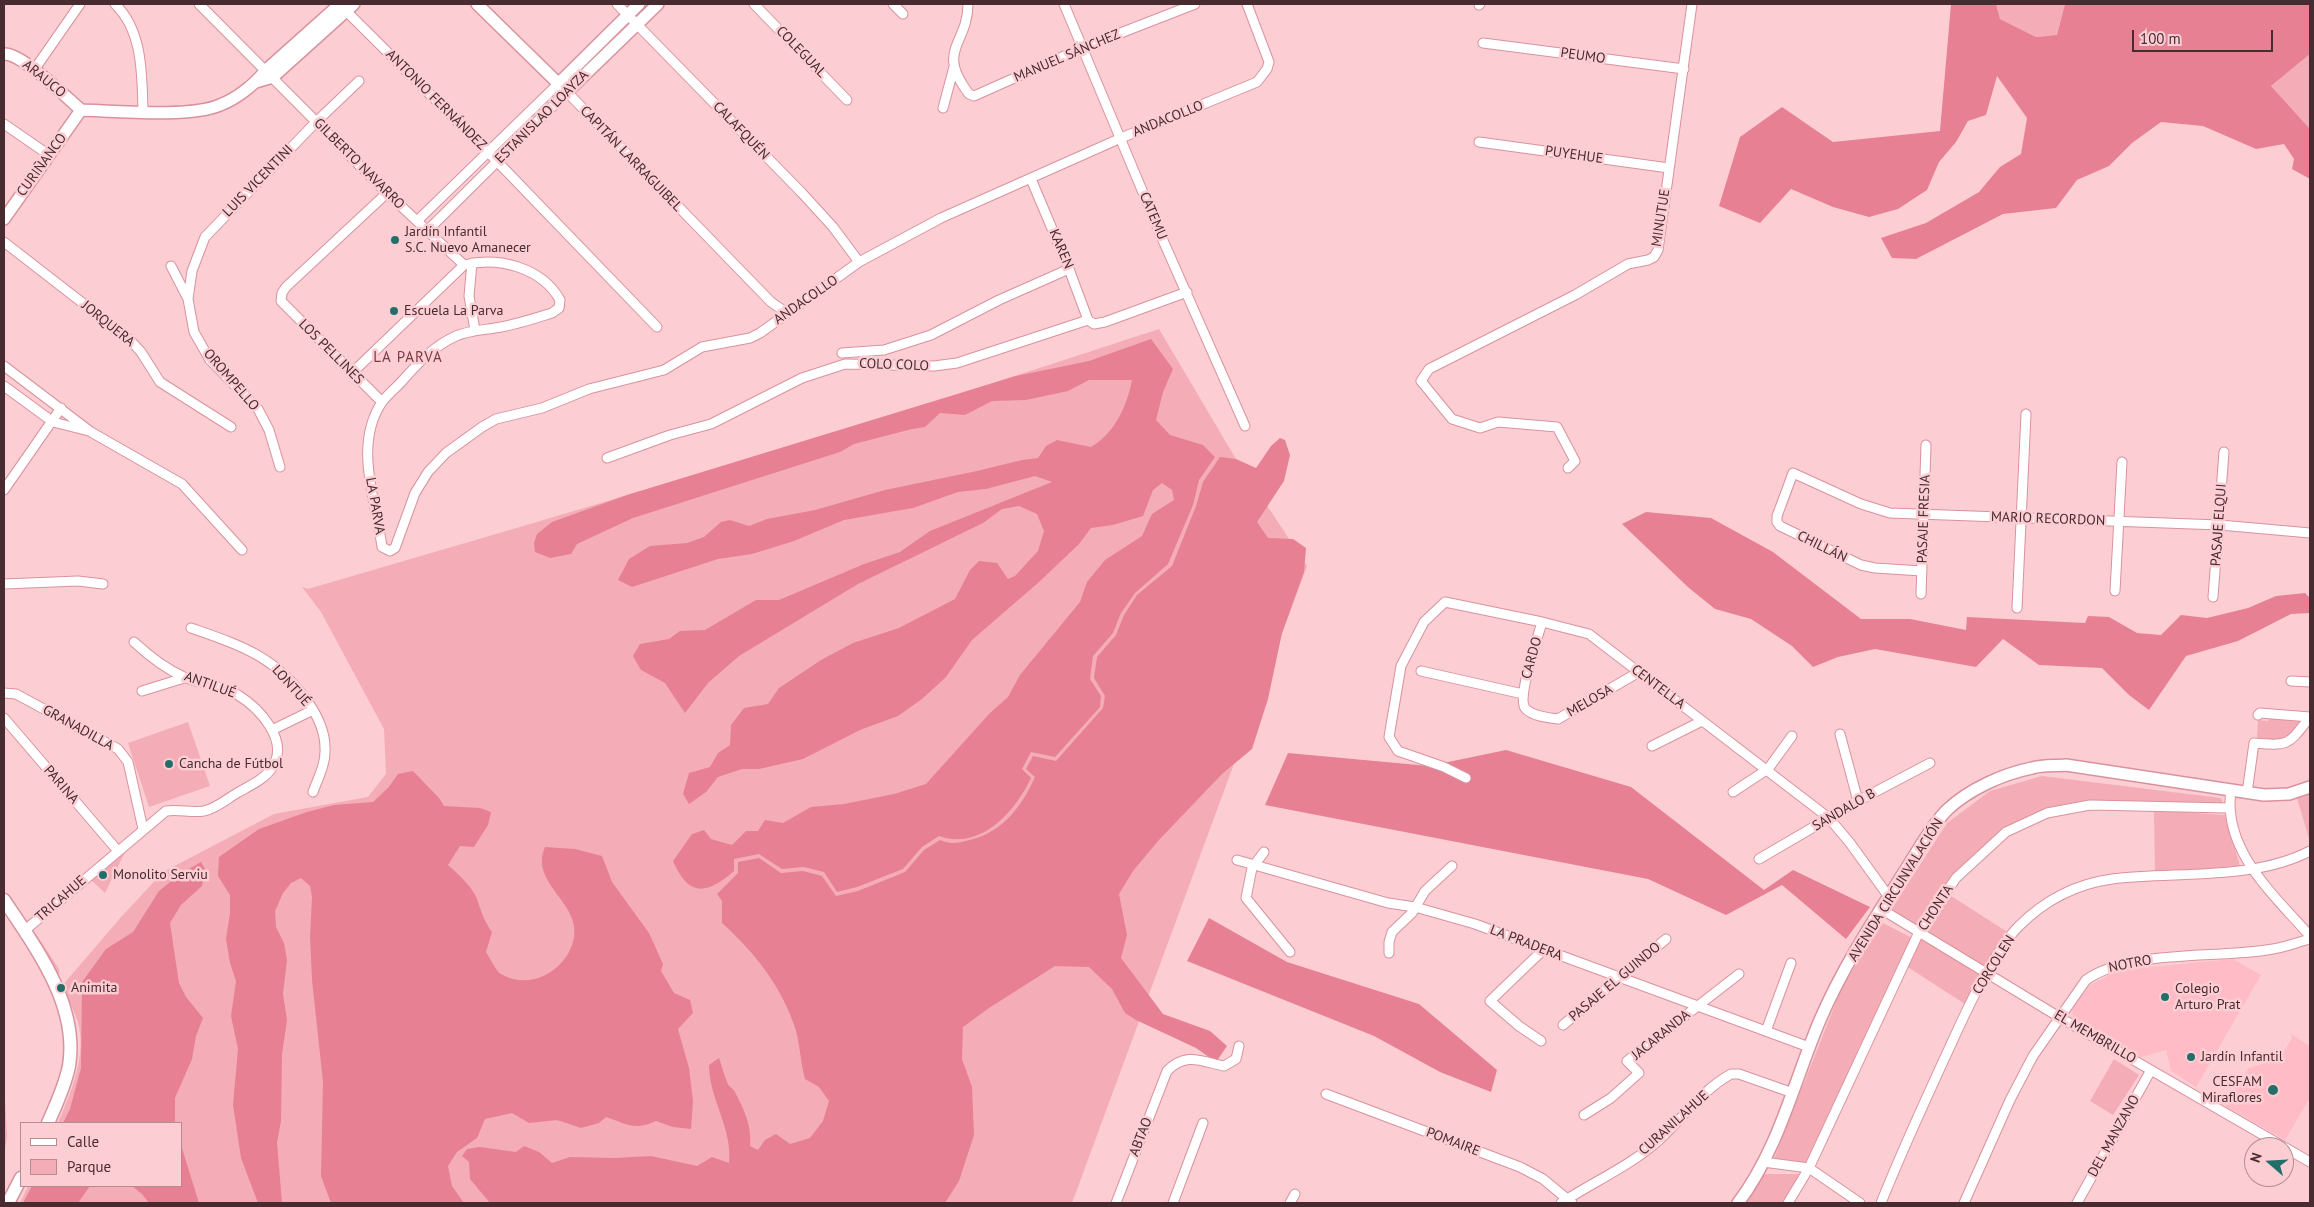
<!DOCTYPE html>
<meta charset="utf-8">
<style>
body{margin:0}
#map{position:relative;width:2314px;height:1207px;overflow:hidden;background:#fcced4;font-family:"PT Sans",sans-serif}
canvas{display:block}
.frame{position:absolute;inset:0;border:5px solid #482b30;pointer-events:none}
.legend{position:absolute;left:20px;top:1122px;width:162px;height:65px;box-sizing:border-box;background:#fcced4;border:1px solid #b48d92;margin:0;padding:6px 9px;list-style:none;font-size:15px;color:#482b30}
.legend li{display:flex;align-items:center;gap:10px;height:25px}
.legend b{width:25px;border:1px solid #b48d92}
.north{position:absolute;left:2244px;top:1137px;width:50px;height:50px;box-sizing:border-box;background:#fcced4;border:1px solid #b48d92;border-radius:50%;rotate:289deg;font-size:14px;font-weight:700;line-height:20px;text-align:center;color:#482b30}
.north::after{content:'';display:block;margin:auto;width:18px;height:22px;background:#246e6a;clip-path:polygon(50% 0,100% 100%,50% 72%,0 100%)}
.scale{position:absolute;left:2132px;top:30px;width:141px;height:22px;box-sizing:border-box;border:2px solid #482b30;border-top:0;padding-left:6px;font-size:15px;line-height:18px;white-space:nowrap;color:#482b30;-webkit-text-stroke:4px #fcced4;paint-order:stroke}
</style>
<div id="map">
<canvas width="2314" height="1207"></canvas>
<div class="frame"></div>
<ul class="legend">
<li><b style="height:6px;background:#fff"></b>Calle</li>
<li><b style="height:14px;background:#f4acb7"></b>Parque</li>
</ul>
<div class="north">N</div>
<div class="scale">100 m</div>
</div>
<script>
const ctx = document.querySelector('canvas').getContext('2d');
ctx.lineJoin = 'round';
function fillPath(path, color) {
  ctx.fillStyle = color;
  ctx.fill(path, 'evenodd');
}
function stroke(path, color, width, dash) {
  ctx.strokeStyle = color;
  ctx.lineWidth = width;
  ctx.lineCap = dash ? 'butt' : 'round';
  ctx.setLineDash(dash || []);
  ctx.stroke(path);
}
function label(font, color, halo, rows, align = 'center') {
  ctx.font = font + ' "PT Sans",sans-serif';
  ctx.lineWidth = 5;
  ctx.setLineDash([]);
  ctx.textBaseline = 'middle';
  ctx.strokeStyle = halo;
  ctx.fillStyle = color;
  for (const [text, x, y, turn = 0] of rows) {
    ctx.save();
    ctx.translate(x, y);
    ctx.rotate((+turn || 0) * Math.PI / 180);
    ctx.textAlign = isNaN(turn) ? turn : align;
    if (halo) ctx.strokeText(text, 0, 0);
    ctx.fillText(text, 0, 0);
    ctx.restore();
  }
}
fillPath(new Path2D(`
 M2233,959L2261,975L2196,1087L2171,1071L2166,1050L2141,1057L2073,1017L2072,1009L2090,985L2119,970Z
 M2291,1034L2310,1046V1098L2285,1140L2225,1106L2249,1068L2279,1059L2292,1038Z`), '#ffbcc6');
fillPath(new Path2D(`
 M1996,4H2065L2057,35L2036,37L2000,19Z
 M2310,54V129L2271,86Z
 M1159,329L1233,454L1307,566L1072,1203H20L28,1186H181V1123H58C71,1092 87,1056 78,1022C74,1010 67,998 62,986L122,916L163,872L274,814L368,797L386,774L384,729L321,612L302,587L308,589C593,506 878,422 1159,329Z
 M2270,718L2303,720L2293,734L2284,741L2257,738L2258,720L2268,721Z
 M188,722L210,786L149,807L128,743Z
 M2042,776L2221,798L2224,806L2090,803L2004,831L1923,921L1914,926L1891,910L1947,823L1990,791Z
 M2310,794V842L2297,798Z
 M2154,810L2225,815L2240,866L2155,873Z
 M126,850L105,893L91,880Z
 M1948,894L2009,933L1986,968L1926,932V925Z
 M1881,922L1912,938L1804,1166L1772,1164L1840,992Z
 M36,934L59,969L58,981L34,935Z
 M1921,937L1983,976L1965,1004L1906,966Z
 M2114,1059L2139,1075L2113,1115L2090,1101Z
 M4,1079L7,1136L4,1157Z
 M1763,1174H1801L1783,1203H1744Z`), '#f4acb7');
fillPath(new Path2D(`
 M1951,4H1996L2000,19L2036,37L2057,35L2065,4H2310V54L2271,86L2310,129V179L2292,169L2294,159L2284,144L2256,149L2203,126L2161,122L2132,143L2109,166L2077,180L2056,208L2003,214L1916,259L1892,258L1881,238L1926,223L1979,192L2000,167L2021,154L2027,118L1997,76L1986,115L1968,121L1956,142L1939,162L1927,190L1898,209L1869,217L1833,207L1791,189L1760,223L1719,206L1740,137L1782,107L1833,142L1940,131Z
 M1151,339L1173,369L1163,392L1156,420L1170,435L1203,445L1215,457L1199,480L1193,505L1168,564L1135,593L1121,613L1113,633L1093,656L1090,679L1101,696L1100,707L1055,757L1031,752L1022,769L1031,778C1015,812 980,851 939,836L922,847L903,869L857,887L837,892L824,872L804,867L782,869L759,854L734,859V871C706,896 688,896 673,861L692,834L704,830L711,839L732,845L746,831H758L765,820L783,823L811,807L844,804L894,794L926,784L990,713L1008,697L1020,675L1080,602L1087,582L1105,560L1142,536L1152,514L1174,500L1172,490L1162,483L1153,490L1143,516L1113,525L1091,528L1079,544L1039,582L972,640L946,677L922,699L898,716L860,730L803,759L759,769H742L718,777L706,792L689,804L683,794L689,773L710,767L718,753L730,745L731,725L744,708L768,704L779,688L821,660L853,643L899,628L955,599L970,570L979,561L997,563L1008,579L1015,576L1038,551L1044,531L1037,514L1019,506L1002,509L983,523L858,584L739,656L708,683L685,713L665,683L641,670L633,656L640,644L669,639L680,631L705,630L756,600H779L864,564L900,552L930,531L1052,482L1035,476L986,489L958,492L913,508L844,520L794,541L752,554L718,559L632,587L618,580L629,559L650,546L687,543L704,537L721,522L730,520L749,526L767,519L815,510L885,490L977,471L1022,460L1038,458L1046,446L1057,440L1091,447C1115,433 1127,406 1132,380H1089L1068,391L1026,400L992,401L965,415L940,413L925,427L912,429L854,444L840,452L633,518L577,544L571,554L550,558L535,552L534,543L537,534L552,522L627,495L1016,376L1089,361Z
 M1280,438L1285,440L1290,455L1284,481L1257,522L1268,538L1293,539L1306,548L1304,572L1282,633L1268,699L1252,749L1222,774L1158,841L1133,871L1119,894L1127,935L1121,958L1163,1014L1210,1031L1227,1046L1216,1062L1196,1048L1136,1020L1125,1013L1112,989L1089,967L1055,966L989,1008L963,1027L962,1059L972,1087L974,1135L959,1181L945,1203H490L470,1179L469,1162L462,1156L467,1149L480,1147L516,1152L524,1146L539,1152L552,1163L570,1157L615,1158L651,1156L697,1166L712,1157L729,1163C733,1129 709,1099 709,1065L719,1058C722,1066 724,1076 728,1084C729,1087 733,1088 735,1092C744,1110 752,1125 750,1146L758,1150L765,1140L776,1134L790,1144L810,1138L823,1121L829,1101L819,1087L805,1079C800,1061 800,1039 793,1022C779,983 753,951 722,923V901L717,894L738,873V862L759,858L781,873L803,871L822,876L836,896L858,891L905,872L924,850L940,840C953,845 957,843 970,840C1003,832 1022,806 1035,777L1026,769L1033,756L1056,761L1103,708L1105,696L1094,678L1097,657L1116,635L1124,615L1137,595L1172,566L1196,506L1203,482L1220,457L1236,459L1256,468L1271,446Z
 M1646,512L1711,518L1773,552L1861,619H1910L1966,630L1967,617L2085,623L2088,616L2109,617L2137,633L2161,635L2181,615L2207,618L2248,608L2276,596L2305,593L2310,598V613L2291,614L2238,641L2186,656L2149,710L2129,695L2102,668L2039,665L2003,639L1976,667L1875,649L1838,657L1813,667L1792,646L1751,619L1715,609L1689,588L1622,524Z
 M1506,750L1631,787L1764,890L1793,870L1870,907L1846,939L1782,885L1726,915L1648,879L1265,805L1288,753L1429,766Z
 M413,771L439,798L444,806L480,808L491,812L488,825L474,847L460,846L448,865C458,874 472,886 477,899C482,913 483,919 492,932L486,952C490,958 495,970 501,974C531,992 569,969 574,937C580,902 529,883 545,847L575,849L602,856L612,882L649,933L663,964L661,971L674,993L690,1000L693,1013L678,1029L689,1068L693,1101L691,1129L673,1127L656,1121C634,1131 627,1124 606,1117L599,1123L581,1128L557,1120L529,1123L512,1113L485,1119L477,1138L457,1152L448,1166L452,1186L464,1203H331L321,1176L323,1082L312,980L310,937L312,897L310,886L301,878L291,883L283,893L275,911L276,927L284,943L287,960L283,994L287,1020L282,1054L281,1121L277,1142L282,1203H258L241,1158L233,1105L238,1049L231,1016L236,981L230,963L226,939L230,913V895L218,876L219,857L259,829L307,812L334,805L373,802L388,788L398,774Z
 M201,862L205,869L202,886L181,905L170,923L179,983L186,997L203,1018L196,1036L192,1059L175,1098V1123H63L70,1109L81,1068L82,982L106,949L133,932L159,891L180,874Z
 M1209,918L1287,962L1419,1004L1497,1070L1491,1092L1440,1072L1374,1036L1187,961Z
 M181,1145L199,1203H149L142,1194L132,1186H181Z
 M32,1186H90L78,1203H23Z`), '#e78093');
const minor = new Path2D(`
 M115,4C143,31 142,75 143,112
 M199,4L387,193L464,265C499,256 542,268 560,300L559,308L552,313C536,318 518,324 501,327C486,330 470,330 456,336C434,346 419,362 403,380C397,387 388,394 382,402C353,445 376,501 382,547L390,551L395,548L415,493L428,472L446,453L482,427L496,419L542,408L589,389L664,370L702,347L750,338L760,333L859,262L941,218L1121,138L1257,82L1267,69L1269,62L1247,4
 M617,4L802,193L833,227L859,262
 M754,4L847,100
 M893,4L903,14
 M968,4C968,45 935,49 969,94L974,96L1082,48L1195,4
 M1064,4L1162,238L1245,426
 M1479,5L1480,4
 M343,8L488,152L657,327
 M1483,43L1684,69
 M34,70L80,4
 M943,108L954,67
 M4,124L49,155
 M1479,142L1669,168
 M1031,179L1069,269L1088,320
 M417,221L558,84
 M427,231L567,92L771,302L787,313
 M4,242L129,339L141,352L160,382L231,427
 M472,263L469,296L475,330
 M171,266L188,299L194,332L210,360L258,409L269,430L280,467
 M188,299L192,271L205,237L316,122L359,81
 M842,353L884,350L931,335L999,300L1069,269
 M4,366L91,432L182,484L242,550
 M352,373L464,265
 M4,386L53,422L89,431
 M382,402L281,301L282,293L286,287L387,193
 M607,458L670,435L711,424L802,378L845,364L934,366L957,363L1088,320L1094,324L1105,322L1187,292
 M1568,468L1575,461L1557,427L1498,422L1480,428L1452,419L1421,381L1429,369L1575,295L1628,264L1648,260L1654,257L1658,250L1692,4
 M4,490L61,408
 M1922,571L1875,568L1861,565L1780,526L1777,522V516L1793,473L1861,504L1890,513L2220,525L2310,533
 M4,584L78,581L103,584
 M2115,591L2122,462
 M1921,594L1926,445
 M2213,597L2224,452
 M2017,608L2026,414
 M1542,622C1538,637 1517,697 1525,708C1531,716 1549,718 1558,719L1639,672
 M191,628C242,646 275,656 308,702C317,715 325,732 325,748C326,764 318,778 313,792
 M1421,671L1523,694
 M2291,681L2310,682
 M142,691L184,678
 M4,693L16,694L118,749L128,762L143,829
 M2258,715L2260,713L2310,717
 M4,718L118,851
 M272,730L313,710
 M1840,734L1858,801
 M1652,746L1702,721
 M1466,778L1444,767L1398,751L1389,737L1401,666L1424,622L1445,602L1542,622L1589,634L1829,818L1850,843L1889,897
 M2231,790C2222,850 2274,895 2310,936
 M1733,792L1768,769L1792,736
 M2247,793L2254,743C2290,746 2288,745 2310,717
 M1264,852L1252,868L1246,898L1290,952
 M1759,859L1858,801L1930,763
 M1237,860L1388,903L1415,907L1475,924L1809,1047
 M1881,909L2059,1017L2310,1162
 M24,931L166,811C179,809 191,813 204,811C215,809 227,799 237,793C249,786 266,779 273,766C289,740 259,708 238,695C221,684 201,685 184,677C166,669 148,655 134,642
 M1389,953V942L1392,932L1412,913L1425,891L1452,866
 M1563,1025L1666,939
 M1766,1031L1791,963
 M1541,1041L1519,1026L1490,1001L1543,950
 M1326,1094L1520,1167L1543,1179L1572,1203
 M1584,1115L1611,1098L1639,1073L1627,1061L1739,974
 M1763,1162L1809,1168L1860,1203
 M1116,1203L1167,1071C1186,1052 1200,1061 1224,1066L1236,1059L1239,1046
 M1173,1203L1203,1123
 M1290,1203L1295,1194
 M1561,1203C1590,1184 1633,1164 1658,1141C1682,1119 1702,1090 1731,1074H1739L1793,1093
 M1788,1203L1809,1168L1919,932L1956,878L2006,832L2047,813L2090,805L2228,808
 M1881,1203C1903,1148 1928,1094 1953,1040C1968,1007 1994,951 2019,926C2045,900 2076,884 2112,879C2176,871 2252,881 2310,851
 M1964,1203L2010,1100L2033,1056L2086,980C2129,949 2220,959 2273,949C2286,947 2298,942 2310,939
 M2077,1203L2151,1070`);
const tertiary = new Path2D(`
 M477,4L567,92L658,4
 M4,54C22,53 66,97 81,110
 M256,82L273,77L354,4
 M558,84L639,4
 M81,110C115,111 191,118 220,105C238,98 255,84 266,70L340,4
 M4,219L81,110
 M1738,1203C1779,1149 1794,1081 1820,1020C1843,966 1877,915 1908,866C1920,847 1932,825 1947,810C1969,789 2003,774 2032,768C2042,765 2055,766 2066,765L2264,795L2289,794L2310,787`);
const secondary = new Path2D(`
 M4,900C36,948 79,1005 69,1066C65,1086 56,1105 48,1123
 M8,1203L21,1178`);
stroke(minor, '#d9929d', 11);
stroke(tertiary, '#d9929d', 14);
stroke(secondary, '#d9929d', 15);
stroke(minor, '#fff', 9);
stroke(tertiary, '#fff', 11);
stroke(secondary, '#fff', 12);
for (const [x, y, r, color] of [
 [395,240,5,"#246e6a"],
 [394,311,5,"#246e6a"],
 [169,764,5,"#246e6a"],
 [103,875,5,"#246e6a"],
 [61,988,5,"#246e6a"],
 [2165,997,5,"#246e6a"],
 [2191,1057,5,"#246e6a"],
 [2273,1090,6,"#246e6a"]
]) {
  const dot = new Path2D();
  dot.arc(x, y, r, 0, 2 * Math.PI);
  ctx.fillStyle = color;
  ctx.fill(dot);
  stroke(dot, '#fcced4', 2);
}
label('14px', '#482b30', '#fcced4', [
 ["COLEGUAL",801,52,46],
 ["MANUEL SÁNCHEZ",1067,56,-23],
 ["PEUMO",1583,56,8],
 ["ARAUCO",44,79,39],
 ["ANTONIO FERNÁNDEZ",436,100,45],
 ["ESTANISLAO LOAYZA",542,117,-45],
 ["ANDACOLLO",1168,119,-22],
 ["CALAFQUÉN",741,131,46],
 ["PUYEHUE",1574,155,8],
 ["CAPITÁN LARRAGUIBEL",631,159,46],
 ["GILBERTO NAVARRO",359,164,45],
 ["CURIÑANCO",42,165,-54],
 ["LUIS VICENTINI",258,181,-46],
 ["CATEMU",1153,216,67],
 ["MINUTUE",1661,218,-81],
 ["KAREN",1061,249,67],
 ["ANDACOLLO",806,300,-35],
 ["JORQUERA",108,324,39],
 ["LOS PELLINES",331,352,45],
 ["COLO COLO",894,365,2],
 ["OROMPELLO",231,380,49],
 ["LA PARVA",375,506,80],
 ["PASAJE FRESIA",1924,519,-88],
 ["MARIO RECORDON",2048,519,2],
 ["PASAJE ELQUI",2219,525,-86],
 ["CHILLÁN",1822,547,26],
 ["CARDO",1532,658,-75],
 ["ANTILUÉ",210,685,20],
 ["LONTUÉ",291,686,48],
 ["CENTELLA",1658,687,37],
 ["MELOSA",1590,701,-30],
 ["GRANADILLA",78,728,29],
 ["PARINA",61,785,49],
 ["SANDALO B",1844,810,-30],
 ["AVENIDA CIRCUNVALACIÓN",1896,890,-58],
 ["TRICAHUE",61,899,-41],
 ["CHONTA",1936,908,-57],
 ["LA PRADERA",1526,943,21],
 ["NOTRO",2130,964,-11],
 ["CORCOLEN",1994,965,-58],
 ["PASAJE EL GUINDO",1615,982,-40],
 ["JACARANDA",1661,1035,-39],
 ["EL MEMBRILLO",2095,1037,30],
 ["CURANILAHUE",1674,1123,-42],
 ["DEL MANZANO",2114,1136,-61],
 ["ABTAO",1141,1137,-69],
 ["POMAIRE",1453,1142,21]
]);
label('14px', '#482b30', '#fcced4', [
 ["Jardín Infantil",405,232],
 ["S.C. Nuevo Amanecer",405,248],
 ["Escuela La Parva",404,311],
 ["Cancha de Fútbol",179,764],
 ["Monolito Serviu",113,875],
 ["Animita",71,988],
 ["Colegio",2175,989],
 ["Arturo Prat",2175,1005],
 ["Jardín Infantil",2201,1057],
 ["CESFAM",2262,1082,"right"],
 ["Miraflores",2262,1098,"right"]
], 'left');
ctx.letterSpacing = '1px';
label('15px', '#783a46', '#fcced4', [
 ["LA PARVA",408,358]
]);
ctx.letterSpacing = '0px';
</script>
